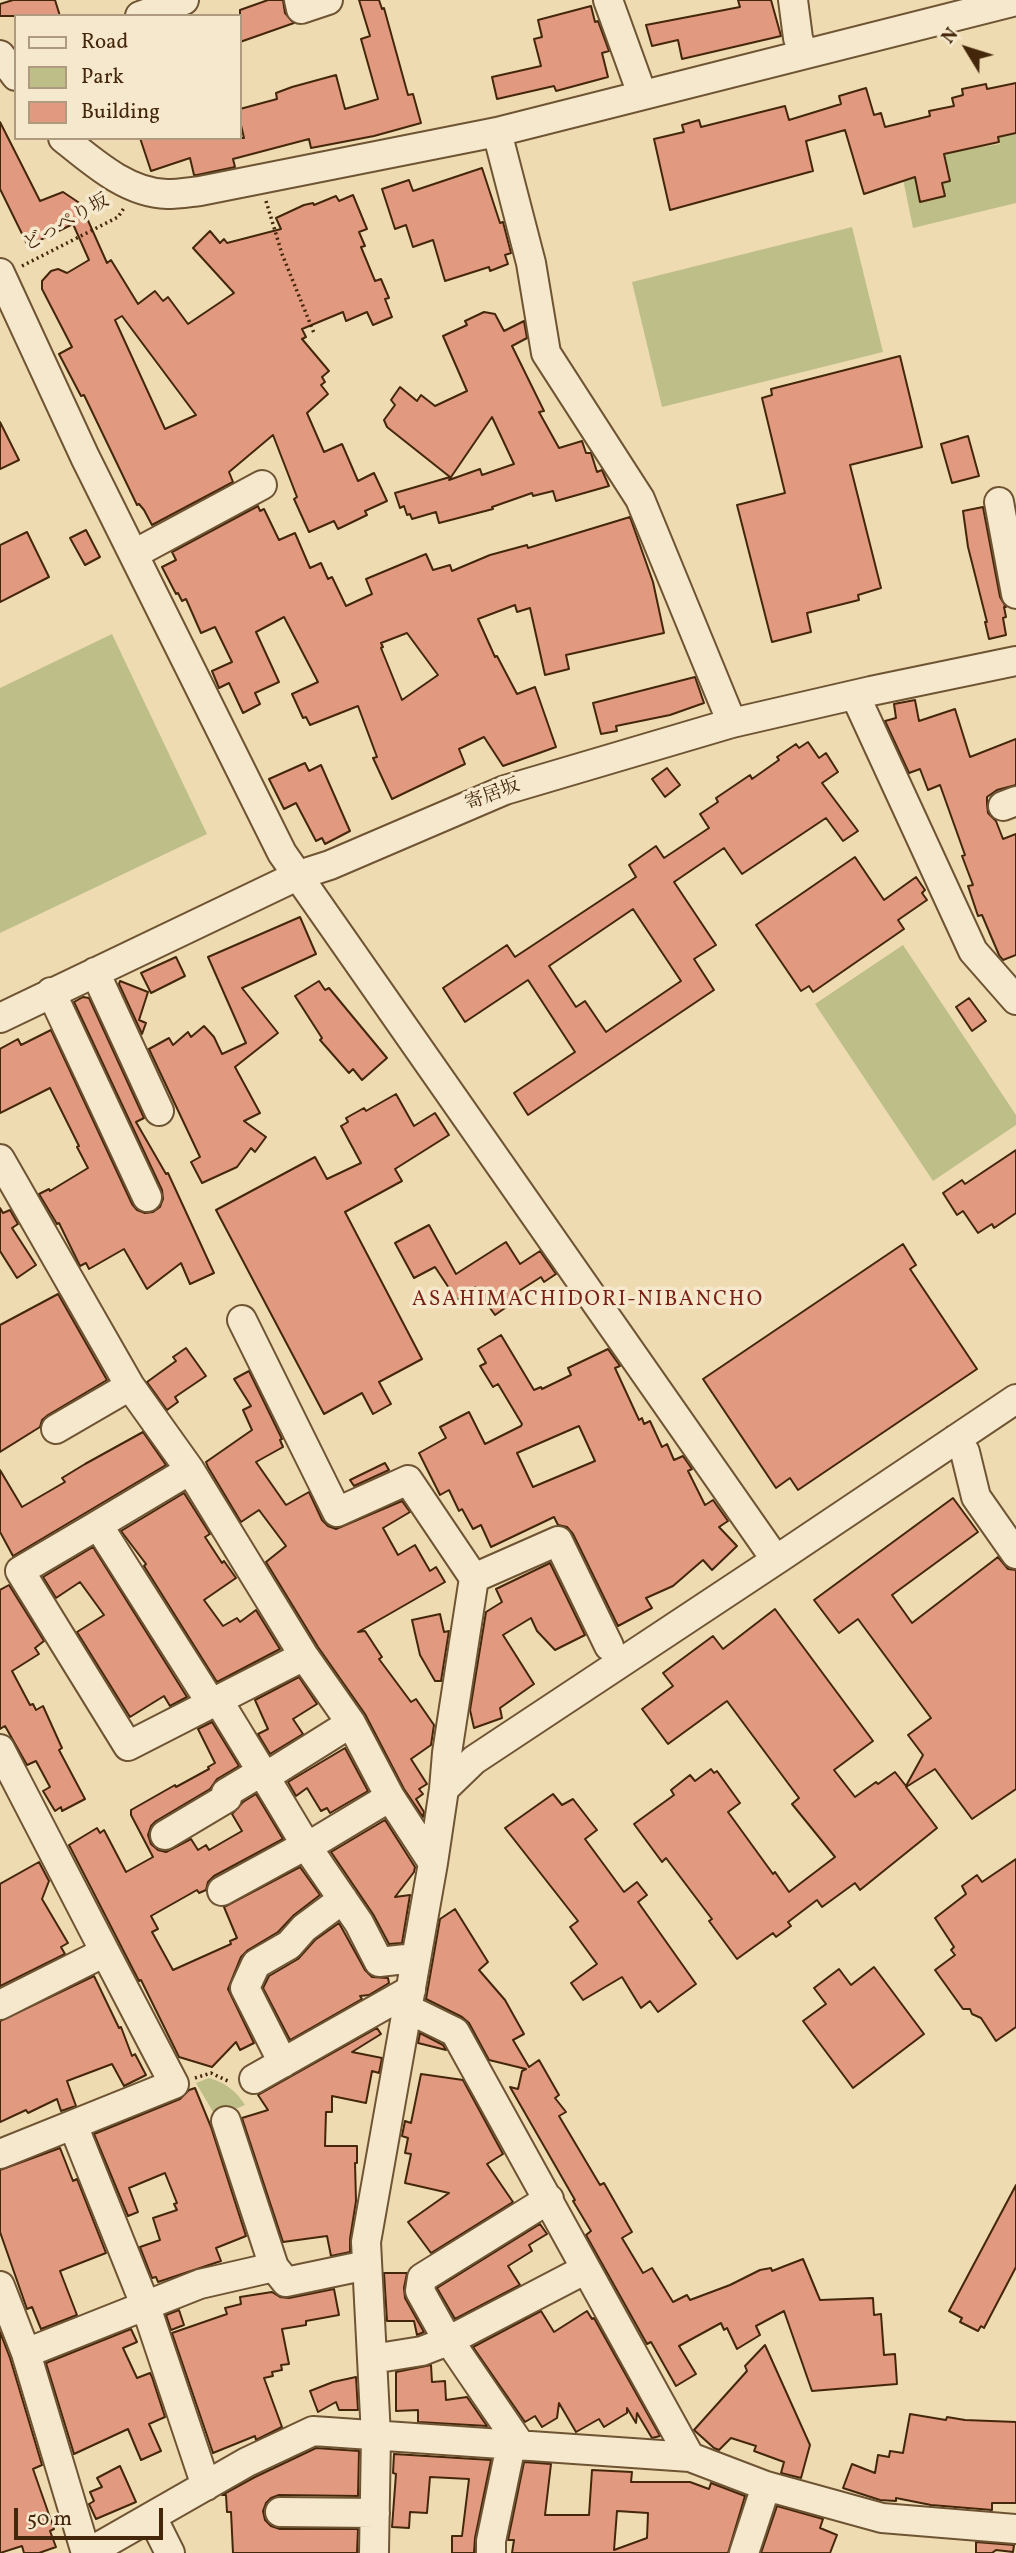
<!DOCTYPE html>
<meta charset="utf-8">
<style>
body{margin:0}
#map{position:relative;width:1016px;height:2553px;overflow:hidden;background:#efdbb1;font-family:Vollkorn,serif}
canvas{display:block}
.legend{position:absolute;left:14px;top:14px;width:228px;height:126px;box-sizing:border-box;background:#f5e8cc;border:2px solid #ae9b7f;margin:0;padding:9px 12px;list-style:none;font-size:21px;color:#44270b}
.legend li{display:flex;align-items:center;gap:14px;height:35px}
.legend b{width:35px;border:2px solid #ae9b7f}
.north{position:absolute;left:932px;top:14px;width:70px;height:70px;-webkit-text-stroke:5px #f5e8cc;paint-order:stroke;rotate:308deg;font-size:19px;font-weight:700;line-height:28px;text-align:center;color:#44270b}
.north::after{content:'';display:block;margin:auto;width:24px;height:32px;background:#44270b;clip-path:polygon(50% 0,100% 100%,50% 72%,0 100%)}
.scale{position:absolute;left:14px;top:2508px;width:149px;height:32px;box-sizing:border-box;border:4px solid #44270b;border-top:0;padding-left:9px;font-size:21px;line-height:24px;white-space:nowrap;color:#44270b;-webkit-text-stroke:5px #f5e8cc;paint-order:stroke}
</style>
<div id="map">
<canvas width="1016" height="2553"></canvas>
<ul class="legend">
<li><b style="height:9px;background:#f5e8cc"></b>Road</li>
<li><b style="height:19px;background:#bebe88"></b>Park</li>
<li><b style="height:19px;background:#e1997f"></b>Building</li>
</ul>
<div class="north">N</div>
<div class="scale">50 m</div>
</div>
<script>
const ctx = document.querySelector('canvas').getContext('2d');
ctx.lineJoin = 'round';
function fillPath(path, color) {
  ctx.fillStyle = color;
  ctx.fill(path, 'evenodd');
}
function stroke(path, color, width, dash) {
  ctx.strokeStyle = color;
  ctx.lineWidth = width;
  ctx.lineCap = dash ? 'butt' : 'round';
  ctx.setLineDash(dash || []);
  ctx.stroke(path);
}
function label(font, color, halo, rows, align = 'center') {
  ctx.font = font + ' Vollkorn,"Noto Serif JP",serif';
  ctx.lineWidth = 7;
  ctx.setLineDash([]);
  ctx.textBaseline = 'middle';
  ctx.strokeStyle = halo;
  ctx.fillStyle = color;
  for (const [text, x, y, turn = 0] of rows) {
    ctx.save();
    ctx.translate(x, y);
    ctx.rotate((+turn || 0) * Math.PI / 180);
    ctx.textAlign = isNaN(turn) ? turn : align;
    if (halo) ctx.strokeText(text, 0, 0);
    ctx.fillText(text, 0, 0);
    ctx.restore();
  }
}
fillPath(new Path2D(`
 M901,123L921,202L944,196L942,183L950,181L941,140L963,150L1000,144L998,137L1016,133V203L913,228L892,125Z
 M852,227L883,352L662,407L632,282Z
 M112,634L207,834L0,933V688Z
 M903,945L1016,1115V1125L933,1181L815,1004Z
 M209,2078C226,2083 236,2091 245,2105L216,2117L196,2083Z`), '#bebe88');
const building = new Path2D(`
 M13,0H55L60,16H0V4Z
 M268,0H283L285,13L294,23L240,42V10Z
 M359,0H379L382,9L384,8L408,95L413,94L421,123L374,136L311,148L309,139L233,159L235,167L197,175H194L190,158L151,171L140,138H244L240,121V109L277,99L276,93L292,87L336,75L345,109L378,99L361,39L370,36Z
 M738,0H771L781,36L682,59L678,40L652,46L646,25L740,7Z
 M591,6L595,22L598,21L609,51L602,53L608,77L556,91L554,86L497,99L492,77L541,66L534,39L542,37L538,20Z
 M1016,83V133L998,137L999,142L944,154L950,181L942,183L945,196L920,202L915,177L864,194L845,130L806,141L813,171L670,210L654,139L684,132L682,125L699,120L701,127L785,106L789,120L841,104L839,96L866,88L874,115L881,113L885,127L930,116L929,111L954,106L952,98L963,95L962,89L986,84L987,89Z
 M0,122L40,201L63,192L84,206L88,215L86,216L107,263L111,260L138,304L155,291L163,301L168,297L188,324L234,293L193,248L210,231L220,243L224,239L227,243L281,229L276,218L304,205L313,203L314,205L336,196L339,201L353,195L367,229L359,232L365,246L361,247L375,281L381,279L389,298L385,299L392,317L373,325L367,312L346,321L343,312L302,329L306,337L302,339L329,371L322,377L325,382L321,385L328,394L307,413L324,452L342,444L358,481L374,473L387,501L365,511L367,515L338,529L334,521L309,532L294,499L297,497L273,435L229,472L233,482L152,525L144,510L139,504L137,505L84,395L81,396L59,354L72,347L42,289V281L51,271L58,269L67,273L89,260L73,224L28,246L0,189ZM122,316L196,415L165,429L115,320Z
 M482,168L500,223L503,222L511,253L505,255L508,264L490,271L489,267L445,281L433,240L413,247L406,225L395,229L382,189L409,180L413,191Z
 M484,312L495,314L504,331L524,321L527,338L512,346L544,411L539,412L559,448L582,441L586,453H591L597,472L602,470L609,486L556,501L553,491L533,496L532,493L492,507L493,509L439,523L436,512L412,519L410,514L407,515L404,506L400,508L395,493L450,477L387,427L384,420L395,405L391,400L400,387L417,401L421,395L435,406L467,391L443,336L467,325L465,321ZM492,417L514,464L482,475L480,469L449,480Z
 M900,356L922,447L850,465L881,588L858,595L859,600L807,613L811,632L772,642L737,505L785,493L762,398L772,395L771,389Z
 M0,422L19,460L0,469Z
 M968,436L979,476L952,483L941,444Z
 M258,506L260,511L264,509L279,540L295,533L310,568L321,563L328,579L332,577L346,606L372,594L366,579L426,554L433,570L450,565L452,571L490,555L527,545L528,548L630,517L653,582L664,633L566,655L569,669L545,675L530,608L517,612L515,605L478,619L495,657L497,656L517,694L535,687L556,747L503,766L484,737L459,749L465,764L392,799L373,758L377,757L358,706L310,725L306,717L303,718L292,694L318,682L284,617L256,632L279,682L255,693L260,704L243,713L229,683L219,688L212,671L232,662L215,627L201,633L186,599L182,601L178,593L176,594L162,567L176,560L172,552ZM407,633L438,675L402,700L381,648L383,647L381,643Z
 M983,507L1000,597L1006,607H1004L1006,617L1003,618L1006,635L989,639L985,622H987L968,547L963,511Z
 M86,530L100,557L85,565L70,538Z
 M27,532L49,577L0,602V545Z
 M695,677L704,703L670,715L616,726L617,731L601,734L593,703Z
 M915,700L919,721L955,709L970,757L1016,739V785L997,790L987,797V804L988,813L996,821L1003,839L1016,834V955L1003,960L999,955L982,915L978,916L968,886L973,885L962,856L965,855L940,785L928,790L920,769L909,773L885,721L896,718L894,704Z
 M808,742L819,758L826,753L838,772L822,783L858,831L843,841L826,818L742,874L724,848L674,882L716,945L694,959L714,990L528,1115L514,1093L575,1052L528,980L465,1022L443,988L507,945L515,957L636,877L629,865L656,846L664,858L709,828L700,814L718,802L716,798L750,775L752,779L779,760L777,757L796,744L799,748ZM633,909L681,981L606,1032L585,1001L576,1007L549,966Z
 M305,763L309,771L321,765L350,831L325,844L322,838L316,841L296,803L284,809L269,779Z
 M667,768L680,785L665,797L652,779Z
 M855,857L884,900L916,877L925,890L922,893L927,900L898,920L904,929L813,992L809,986L801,991L756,925Z
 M300,917L316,954L242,988L278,1033L235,1067L260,1113L244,1121L266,1137L255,1152L251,1148L237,1167L202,1183L191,1162L200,1157L149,1049L169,1038L173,1045L188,1032L191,1037L204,1026L214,1037L222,1054L246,1043L208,957Z
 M176,957L185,976L151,993L141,973Z
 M120,981L148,992L139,1020L146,1023L142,1034L119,984Z
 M319,981L325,990L329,988L387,1058L362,1080L353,1069L349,1073L320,1040L322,1038L295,996Z
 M83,997L89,998L144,1118L136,1122L166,1174L168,1173L214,1273L190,1284L181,1263L147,1289L124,1249L89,1269L86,1263L80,1266L59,1223L57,1224L39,1194L49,1189L50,1191L88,1168L77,1147L79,1146L50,1088L0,1113V1049L18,1039L21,1045L51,1030L132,1204L137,1210L145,1213L153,1212L160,1207L163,1199L162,1190L74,1002Z
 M969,998L986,1021L972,1031L956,1007Z
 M396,1094L414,1126L435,1113L449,1135L395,1169L402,1181L345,1212L422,1359L379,1382L391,1404L373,1414L362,1393L324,1414L216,1210L315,1157L327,1179L361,1163L341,1126L348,1122L346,1118L364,1108L366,1111Z
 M1016,1150V1213L994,1228L992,1224L978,1233L963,1211L957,1215L943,1193L962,1180L965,1184Z
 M0,1208L3,1213L10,1210L18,1224L12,1228L36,1265L17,1278L0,1251Z
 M429,1225L456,1274L506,1242L520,1264L540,1251L556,1274L544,1282L541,1277L511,1296L515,1301L495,1315L475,1287L457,1300L435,1267L414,1278L395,1243Z
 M903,1244L916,1265L910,1269L977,1369L798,1490L790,1478L776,1488L703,1379Z
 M58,1294L107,1380L48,1415L42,1420L40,1427L0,1452V1325Z
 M501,1335L534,1390L541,1387L542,1389L571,1375L568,1368L608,1349L620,1366L615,1368L639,1420L642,1418L644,1424L650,1421L662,1447L667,1444L674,1460L683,1456L692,1469L688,1471L705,1505L713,1500L728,1521L719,1527L737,1546L712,1570L703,1560L673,1586L646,1598L652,1608L618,1626L573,1534L567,1527L558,1525L554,1517L491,1547L481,1525L473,1529L462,1509L459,1511L449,1490L440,1495L419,1453L446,1438L440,1427L469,1412L485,1444L521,1426L522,1424L498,1384L493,1387L480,1366L486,1363L478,1349ZM579,1426L595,1461L533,1487L517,1453Z
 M186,1348L206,1376L175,1397L178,1402L167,1410L147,1382L176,1361L173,1357Z
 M249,1371L282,1439L280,1440L283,1447L256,1462L286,1505L309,1492L322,1520L328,1526L336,1529L402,1501L410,1512L383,1528L398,1555L415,1545L430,1571L436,1567L445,1582L358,1632L365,1631L382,1657L379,1659L411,1702L416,1699L434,1725L431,1745L411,1759L427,1784L419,1789L423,1794L416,1799L424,1812L423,1817L404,1789L365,1714L318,1647L266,1562L286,1546L259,1510L241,1522L208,1467L206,1462L252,1430L243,1410L251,1406L234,1379Z
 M143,1432L166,1465L13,1556L0,1532V1470L22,1507L65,1482L62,1478L85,1464Z
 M385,1463L389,1470L354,1486L350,1480Z
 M184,1493L210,1534L205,1537L222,1563L224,1561L236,1578L204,1600L223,1626L237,1618L240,1622L256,1610L280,1649L217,1682L144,1566L146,1564L121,1531Z
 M953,1498L978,1532L892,1595L912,1623L998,1557L1008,1569L1016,1570V1789L972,1819L935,1769L906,1787L937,1828L860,1890L855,1883L822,1907L817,1900L788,1922L791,1926L776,1937L773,1933L737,1959L709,1921L712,1919L666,1858L662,1862L634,1824L674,1795L671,1790L690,1775L695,1781L711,1769L714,1773L717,1771L740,1803L728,1812L773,1874L775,1872L789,1892L835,1857L792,1804L799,1798L727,1701L668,1744L642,1709L673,1686L663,1673L713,1636L723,1649L775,1609L873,1741L834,1770L855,1797L876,1782L878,1784L895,1772L906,1786L923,1755L908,1735L931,1718L858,1619L839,1633L814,1600Z
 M93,1547L187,1697L170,1706L164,1696L130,1717L77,1632L104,1615L80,1582L56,1598L43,1577Z
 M550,1563L585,1635L555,1650L537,1631L531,1618L503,1635L534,1684L500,1708L502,1718L474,1728L470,1710L486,1612L502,1602L496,1589Z
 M9,1585L44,1641L35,1648L39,1654L12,1671L30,1705L33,1704L36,1710L43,1706L62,1748L59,1750L85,1799L62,1811L61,1807L55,1811L43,1791L50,1787L36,1761L27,1765L5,1726L0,1729V1590Z
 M440,1614L444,1632L449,1631L441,1681H435L420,1655L412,1620Z
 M299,1677L317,1704L293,1719L303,1734L270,1754L258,1734L268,1729L255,1700Z
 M212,1722L239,1766L217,1779L210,1789L156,1821L151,1826L148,1835L151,1844L158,1850L166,1852L191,1839L198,1850L206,1845L209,1850L242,1831L232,1814L243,1802L256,1794L283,1839L214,1876L208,1882L206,1890L199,1893L197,1890L151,1916L158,1929L152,1932L173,1970L231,1944L230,1941L237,1938L224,1907L300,1867L320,1895L294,1915L278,1932L248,1950L241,1957L228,1989L254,2043L240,2050L236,2042L212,2067L179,2057L141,1980L139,1981L69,1845L97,1828L100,1833L104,1830L126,1872L153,1857L131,1815V1810L175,1785L176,1787L209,1769L208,1767L215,1763L198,1729Z
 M345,1748L368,1791L330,1813L327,1808L321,1811L307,1788L296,1796L288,1782Z
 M553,1794L562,1805L573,1799L597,1830L585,1839L624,1892L637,1882L647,1895L638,1902L696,1984L658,2012L650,2001L641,2008L622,1977L583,2000L571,1983L597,1964L570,1927L578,1921L505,1828Z
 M385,1820L415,1867L414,1872L395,1897L410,1895L402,1943L389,1944L373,1914L331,1852Z
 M1016,1859V2027L996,2041L981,2018L972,2014L970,2009H963L935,1970L955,1955L951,1950L954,1947L935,1918L966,1894L962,1886L977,1875L982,1882Z
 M39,1862L49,1881L42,1899L68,1943L61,1947L65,1954L0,1986V1884Z
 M455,1909L488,1962L479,1970L505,2000L524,2034L513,2040L529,2067L539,2060L559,2095L555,2098L566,2112L559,2116L600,2185L604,2183L632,2232L622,2238L643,2273L652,2268L673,2302L687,2295L690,2300L730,2285L760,2270L771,2268L772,2271L803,2259L820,2300L873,2298L874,2315L881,2314L884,2355L895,2354L897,2384L812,2391L784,2311L756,2326L760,2335L737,2349L727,2328L724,2330L721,2323L679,2346L696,2374L676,2386L651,2342L647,2344L586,2235L591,2231L573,2201L575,2200L510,2087L518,2089L522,2071L526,2069L489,2060L469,2023L462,2017L426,1999L440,1919Z
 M339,1923L365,1970L372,1977L388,1978L389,1983L369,1995L360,1996L362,1999L290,2040L263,1988L269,1976L298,1959L315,1940Z
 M874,1967L924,2034L853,2088L803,2021L826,2004L814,1988L839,1969L851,1985Z
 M94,1976L119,2028L121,2027L132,2056L135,2054L146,2075L124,2086L112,2064L67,2081L76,2106L61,2111L57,2099L28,2113L26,2110L0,2122V2021Z
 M377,2028L381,2034L352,2052L382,2058L379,2073L372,2071L366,2103L332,2096V2112H326L325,2146H357V2163H355L356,2201L350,2239V2252L331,2256L327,2236L283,2242L242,2118L268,2110L258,2095Z
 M420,2033L443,2045L446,2050L418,2043Z
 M421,2074L463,2080L503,2154L487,2164L513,2202L431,2253L408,2222L449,2193L405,2183L411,2154L405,2153L408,2138L402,2136L405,2121L411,2123Z
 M195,2088L211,2127L246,2236L216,2248L221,2261L158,2282L156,2277L152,2278L140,2247L160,2240L153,2218L177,2210L174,2204L177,2203L165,2173L129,2188L138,2212L128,2216L94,2134L180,2099L189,2090Z
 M60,2148L73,2181L77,2179L106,2253L60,2271L77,2315L41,2329L32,2307L27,2309L0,2232V2170Z
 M1016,2185V2267L984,2328L981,2326L978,2331L960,2322L962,2318L949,2311Z
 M540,2224L547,2234L529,2245L532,2251L508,2266L520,2285L455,2319L437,2288Z
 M384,2273H407L404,2288L405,2298L424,2332L417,2335L414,2321H387Z
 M334,2289L339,2315L306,2321V2325L282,2329L289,2364L281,2365L282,2370L272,2372L273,2376L264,2378L282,2427L256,2440L255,2436L213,2453L172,2333L227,2314L225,2308L241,2304L240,2297L272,2292L280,2297L289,2298Z
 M179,2310L184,2325L171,2330L166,2315Z
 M541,2311L554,2332L587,2311L592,2319L594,2318L660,2436L652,2438L637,2413L636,2423L627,2408V2413L604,2427L599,2419L576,2432L559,2403L557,2418L542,2427L535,2416L525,2422L473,2347Z
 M131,2329L137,2342L123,2348L137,2378L150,2373L152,2377L165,2417L149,2424L161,2451L141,2460L128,2429L74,2454L46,2363Z
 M0,2332L10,2358L42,2465L33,2469L54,2529L50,2531L56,2547L39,2553H24L22,2546L0,2553Z
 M765,2345L810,2445L801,2478L781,2473L784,2462L754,2451L756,2446L731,2438L719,2450L714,2448L694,2430L747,2371L745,2366Z
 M431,2365L432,2382L445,2381L446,2400L467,2397L487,2426L418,2422V2410L396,2411V2372Z
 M356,2377L358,2410H339L336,2402L318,2412L310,2391L333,2382Z
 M910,2414L946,2420L947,2417L965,2420L1016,2422V2503H992V2510L931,2505L896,2498V2501L880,2500L843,2488L852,2464L875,2473L878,2455L889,2457L890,2451L903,2453Z
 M316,2448L359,2451L358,2496L279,2495L271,2498L266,2503L263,2511L265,2520L271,2526L280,2529H358L357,2553H233L231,2512H227L226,2495H222L255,2477Z
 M394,2454L491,2460L475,2538L474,2553H452V2536H462L469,2479L430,2477L427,2513L410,2512L409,2528L392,2527L396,2474L393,2473Z
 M524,2462L551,2464L545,2515H589L592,2470L632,2472L631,2482H690L709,2489L711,2483L745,2496L728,2553H512L514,2540H508ZM617,2511L648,2513L647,2538L614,2550Z
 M120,2466L136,2502L96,2519L89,2504L94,2501L90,2492L102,2487L97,2478Z
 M777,2506L823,2519L820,2528L837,2535L830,2553H761Z
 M976,2542L1014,2545L1013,2552L996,2550L992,2553H976Z`);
fillPath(building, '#e1997f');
stroke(building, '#44270b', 2);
const minor = new Path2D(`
 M299,0L301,9L328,0
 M608,0L642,94
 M793,0L798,38L803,54
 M140,16L184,0
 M0,55L16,76
 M497,132L531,263L546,353L640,499L732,723
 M63,138C93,162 127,193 167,194C178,194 190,192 200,191L497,132L1016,1
 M0,273L85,457L282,853L776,1560L474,1760L444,1789
 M999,502L1016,594
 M134,554L262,485
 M855,695L973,951L1016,1000
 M1003,806L1016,801
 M95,972L159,1111
 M51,992L147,1197
 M0,1018L299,875L330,865L505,790L732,723L871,691L1016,661
 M0,1159L130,1386L190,1470L304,1656L351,1723L390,1797L307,1847L359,1923L379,1962L415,1958
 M242,1320L337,1512L408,1480L474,1578L447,1753L444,1789L433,1863L366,2242L376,2436L374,2553
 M56,1429L130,1386
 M956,1439L965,1452L976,1497L1016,1554
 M190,1470L98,1525L211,1703
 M98,1525L20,1571L128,1746L304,1656
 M776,1560L1016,1399
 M474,1578L558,1541L609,1646
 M218,1700L265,1777L351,1723
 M0,1749L105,1952L0,2005
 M265,1777L307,1847
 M390,1797L433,1863
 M165,1835L227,1798L226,1793L261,1772
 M222,1891L306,1845
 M283,2063L245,1988L256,1964L289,1945L304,1928L343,1899
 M254,2079L411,1990
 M226,2121L274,2267L286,2282L367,2265
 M73,2125L146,2307L206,2486
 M0,2154L174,2084L105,1952
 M0,2286L26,2353L86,2553
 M448,2339L521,2446
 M448,2341L420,2291L422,2278L549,2199
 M26,2353L200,2284L274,2267
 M372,2359L422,2351L448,2341L586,2269
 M690,2457L766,2486L882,2518L1016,2529
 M280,2512L375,2513
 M152,2517L170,2553
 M88,2553L247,2462L313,2431L690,2457L455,2032L408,2009
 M491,2553V2541L511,2445
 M744,2553L766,2486`);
stroke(minor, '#6f5434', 32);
stroke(new Path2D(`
 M266,201L282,254L314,333
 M22,266L118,217L124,208
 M195,2078L211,2073L230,2082`), '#44270b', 3.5, [2, 3.5]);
stroke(minor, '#f5e8cc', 28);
label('19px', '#44270b', '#f5e8cc', [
 ["どっぺり坂",67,224,-30],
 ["寄居坂",493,796,-21]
]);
ctx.letterSpacing = '2px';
label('21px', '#7a1f14', '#f5e8cc', [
 ["ASAHIMACHIDORI-NIBANCHO",588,1301]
]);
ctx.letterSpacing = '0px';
</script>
